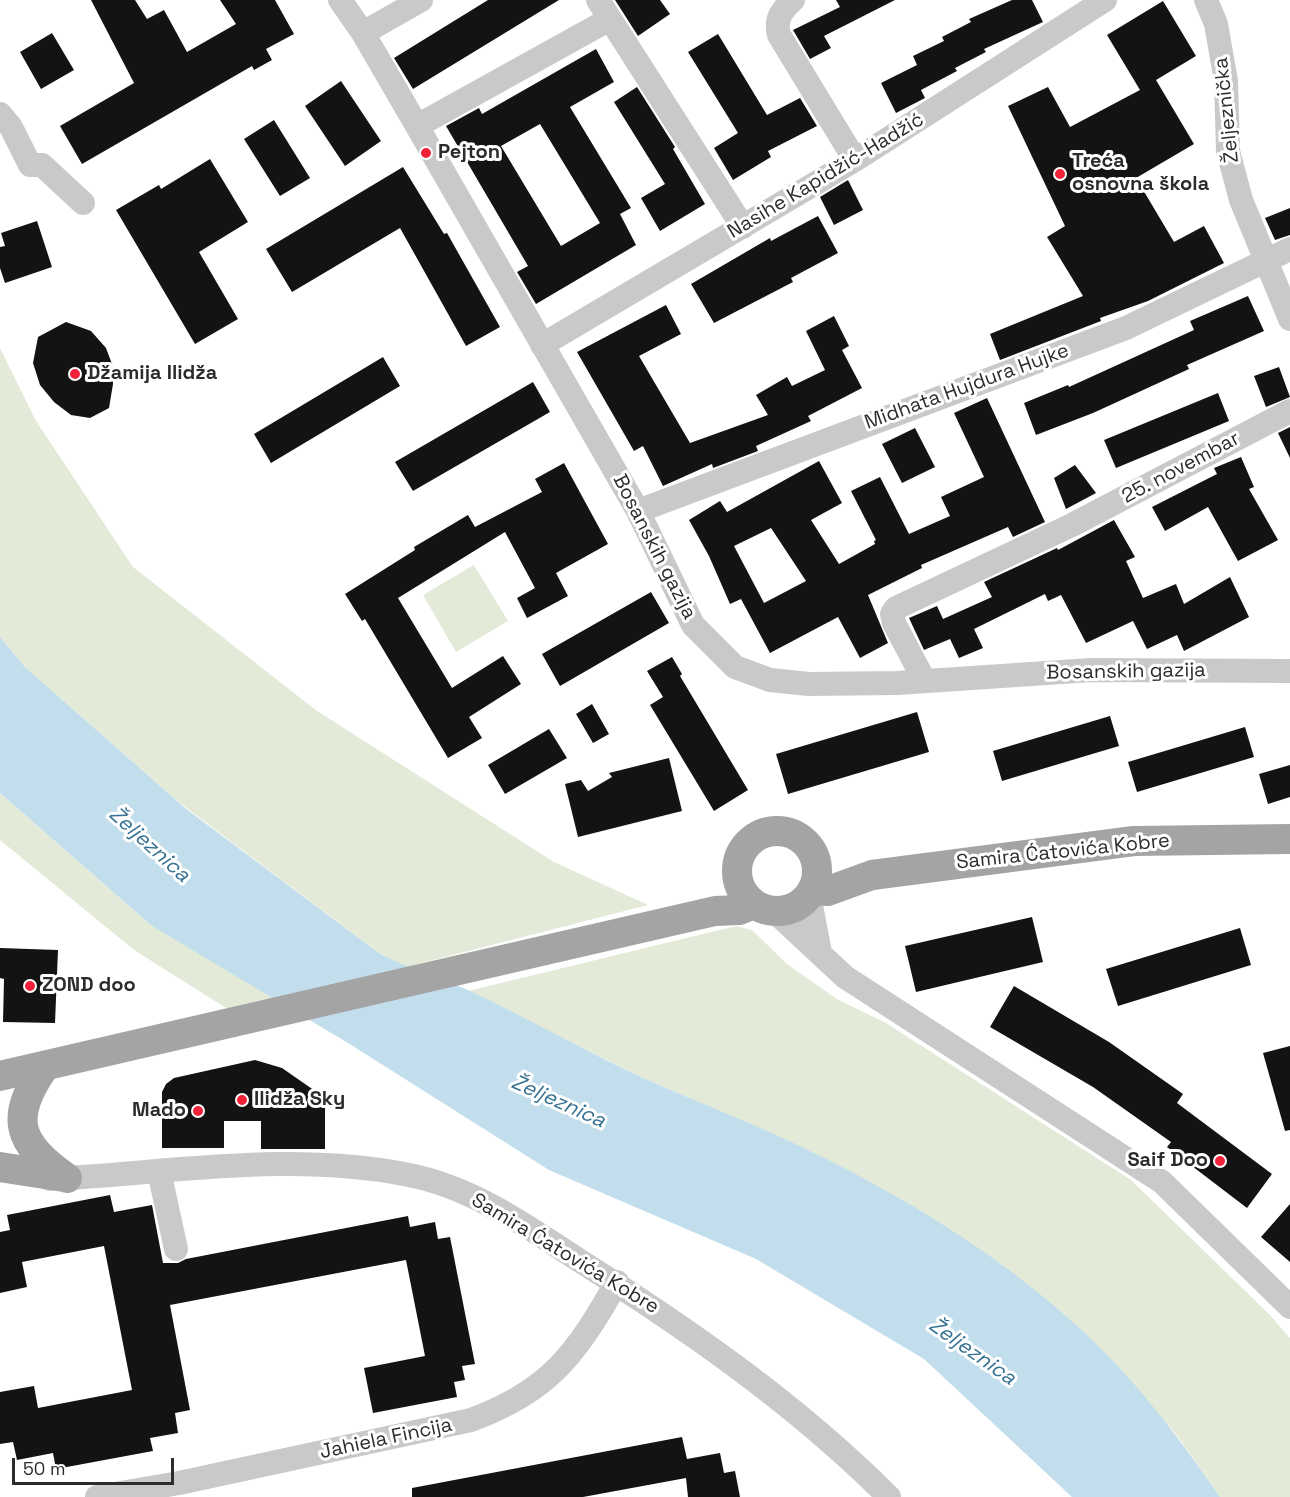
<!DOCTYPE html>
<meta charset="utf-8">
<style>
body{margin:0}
#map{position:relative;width:1290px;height:1497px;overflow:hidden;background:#fff;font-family:"Space Grotesk",sans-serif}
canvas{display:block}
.scale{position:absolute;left:12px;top:1458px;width:162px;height:27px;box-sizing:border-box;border:3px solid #2c2c2c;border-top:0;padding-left:8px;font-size:18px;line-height:21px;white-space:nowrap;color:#2c2c2c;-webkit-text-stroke:4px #fff;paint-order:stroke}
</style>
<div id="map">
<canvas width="1290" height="1497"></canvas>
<div class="scale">50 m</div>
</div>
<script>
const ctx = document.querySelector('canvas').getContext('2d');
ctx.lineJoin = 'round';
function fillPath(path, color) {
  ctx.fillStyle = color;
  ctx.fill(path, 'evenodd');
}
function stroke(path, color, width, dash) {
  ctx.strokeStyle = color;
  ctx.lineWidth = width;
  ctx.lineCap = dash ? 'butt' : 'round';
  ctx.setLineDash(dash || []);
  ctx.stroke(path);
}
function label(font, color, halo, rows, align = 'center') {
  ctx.font = font + ' "Space Grotesk",sans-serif';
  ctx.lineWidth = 6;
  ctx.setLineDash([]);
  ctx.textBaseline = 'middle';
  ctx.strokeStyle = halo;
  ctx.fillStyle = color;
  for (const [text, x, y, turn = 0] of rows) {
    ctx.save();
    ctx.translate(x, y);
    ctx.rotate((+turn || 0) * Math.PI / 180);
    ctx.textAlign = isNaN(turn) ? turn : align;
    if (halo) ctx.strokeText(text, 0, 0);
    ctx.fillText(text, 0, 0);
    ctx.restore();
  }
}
fillPath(new Path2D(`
 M0,348L36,421L133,567L317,711L554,862L648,905L406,967L380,954L176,800L25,667L0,637Z
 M474,565L508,621L456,652L423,595Z
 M0,793L152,926L293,1009L245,1020L134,950L0,840Z
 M736,926L752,930L787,964L837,999L886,1023L1131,1180L1270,1315L1290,1338V1497H1220L1178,1437L1131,1382L1076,1325L1012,1274L881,1189L812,1152L641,1077L468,991Z`), '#e3ebd8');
fillPath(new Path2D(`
 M0,637L25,667L185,808L380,954C409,969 440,978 470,991C527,1018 582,1049 639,1076C696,1102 756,1124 812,1152C905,1197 999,1255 1076,1325C1132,1375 1178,1436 1220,1497H1072L924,1359L756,1259L549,1170L348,1043L152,926L0,793Z`), '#c2deed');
fillPath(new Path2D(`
 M91,0H135L147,19L164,10L187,52L236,24L220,0H275L294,34L266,49L272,60L254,70L252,66L82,164L60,126L134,83Z
 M488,0H559L413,89L394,58Z
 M615,0H660L670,14L638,36Z
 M836,0H895L824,36L831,48L810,59L793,30L840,7Z
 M1012,0H1032L1043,22L984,49L986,52L955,68L957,71L921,90L925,98L896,113L881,83L917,65L913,56L944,41L942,37L971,22L969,19Z
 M1163,1L1196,56L1156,80L1194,144L1136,178L1174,242L1204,226L1224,263L1148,301L1100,318L1101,321L1000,360L990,334L1083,296L1047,237L1065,226L1008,106L1048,87L1070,127L1140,90L1107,35Z
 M52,33L74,70L41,89L20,52Z
 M718,34L767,115L800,98L817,126L768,151L771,157L733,180L714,148L738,133L688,52Z
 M596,49L614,82L570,107L631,208L620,214L636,245L536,304L517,272L528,266L446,126L479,108L482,114ZM540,124L600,223L561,246L501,146Z
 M341,81L381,141L345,166L305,106Z
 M637,87L675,147L673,149L705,204L660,231L641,198L665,184L614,102Z
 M274,120L310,178L280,196L244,139Z
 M210,159L248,222L199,252L238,319L195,344L116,210L159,185L161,189Z
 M403,167L444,234L447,233L500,327L466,346L400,228L292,292L266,249Z
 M848,180L863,210L834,225L820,197Z
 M1290,208V235L1275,240L1265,218Z
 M818,216L838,253L791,278L793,282L714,323L691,284L770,238L771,241Z
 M37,221L52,267L5,283L0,268V247L5,246L1,233Z
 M1248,296L1264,331L1187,365L1189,369L1093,413L1036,435L1024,403L1068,385L1069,387L1194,330L1190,321Z
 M666,305L681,334L639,356L690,443L768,415L756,395L787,377L792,386L825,370L806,331L834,316L849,346L842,350L862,388L808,416L811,421L756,446L758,451L713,468L712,464L663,486L643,446L634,451L577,352Z
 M66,322L91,331L106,348L112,364L113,384L109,408L90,418L71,415L54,402L40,385L33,363L38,337Z
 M383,357L400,386L271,463L254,434Z
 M1279,367L1290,397L1266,407L1254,376Z
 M533,382L550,412L413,491L395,462Z
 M1218,393L1229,421L1116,468L1104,440Z
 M987,398L1045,522L1013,537L1008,527L921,565L922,568L868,595L888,643L860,658L838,617L770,653L741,599L730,604L709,556L689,520L720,501L727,512L819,461L842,503L811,520L839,564L875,544L874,541L876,540L851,491L880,477L909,534L950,516L941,497L984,477L954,413ZM771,528L806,581L764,603L734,546Z
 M1290,427V458L1278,433Z
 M915,428L935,467L902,483L882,444Z
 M1241,457L1254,487L1249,489L1278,540L1238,561L1208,507L1165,531L1152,507L1217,474L1214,468Z
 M564,463L608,544L556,573L568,596L527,618L517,598L535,588L505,532L398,598L452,688L503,656L521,684L469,717L482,738L448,758L365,619L362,621L345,594L415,550L414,547L468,515L475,527L542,492L535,479Z
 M1075,465L1096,493L1066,509L1054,478Z
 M1114,520L1135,557L1126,561L1143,598L1176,584L1184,604L1230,577L1249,617L1184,651L1177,635L1147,649L1133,621L1086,643L1061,595L1048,601L1045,594L974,629L983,648L959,658L950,639L924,650L909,618L937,606L943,619L992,597L984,582L1057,548L1058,550Z
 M651,592L669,623L560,686L542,654Z
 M672,657L682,674L680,676L748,790L714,811L650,705L663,697L647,671Z
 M592,704L609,734L593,743L576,714Z
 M917,712L929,752L788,794L776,754Z
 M1110,716L1119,746L1002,781L993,751Z
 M1245,727L1254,757L1137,792L1128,762Z
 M549,729L567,758L505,794L488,765Z
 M669,758L682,811L578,837L565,784L581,780L588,791L612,777L609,773Z
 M1290,765V797L1268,804L1259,774Z
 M1032,917L1043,962L916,992L905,946Z
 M1240,928L1251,965L1118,1006L1106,969Z
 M0,948L58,950L55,1023L3,1022L4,979L0,978Z
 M1014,986L1109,1042L1183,1094L1177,1103L1272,1174L1247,1208L1167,1147L1171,1142L1093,1087L990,1027Z
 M1290,1046V1130L1285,1131L1263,1053Z
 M255,1060L282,1068L318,1093L325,1106V1149H261V1121H224V1148H162V1092L166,1084L174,1078Z
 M110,1195L114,1212L152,1205L163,1263H178L186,1259L408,1216L410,1227L435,1222L438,1239L450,1237L475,1364L462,1366L465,1380L454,1382L457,1397L373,1413L364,1368L425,1356L406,1260L170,1305L190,1410L175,1413L178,1433L150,1438L153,1451L56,1469L53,1453L17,1460L13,1442L0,1444V1392L34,1386L38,1408L132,1390L104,1246L22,1262L27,1287L0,1293V1232L10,1230L7,1215Z
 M1290,1204V1262L1261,1237Z
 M682,1437L687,1459L720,1453L724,1473L735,1471L740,1497H688L686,1478L583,1497H412V1488Z`), '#131313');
stroke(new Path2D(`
 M340,0L363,33L417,126L638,511L693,625L735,667L770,680L809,684L897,683L1091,670L1290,671
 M598,0L743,227
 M793,0C781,11 775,19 779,35L855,160
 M1206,0L1216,24L1226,81L1228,151L1241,200L1290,319
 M363,33L421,0
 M0,114L11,127L30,165H42L83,203
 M417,126L610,19
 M542,345L855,160L1105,0
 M638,511L1126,328L1290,249
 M924,680L894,623L892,614L896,608L1072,525L1290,411
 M809,895L820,953
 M773,910L845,977L1162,1182L1290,1307
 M159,1171L176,1249
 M50,1179C170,1173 290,1151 409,1175C471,1187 525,1225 577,1259C688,1329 796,1404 889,1497
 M97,1497L179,1483L471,1420C550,1391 576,1354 617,1282`), '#c9c9c9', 24);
stroke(new Path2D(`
 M737 871a40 40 0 1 1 80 0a40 40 0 1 1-80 0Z
 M812,890L828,891L872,875L1134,841L1290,839
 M45,1066C9,1117 16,1143 67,1178
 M0,1076L715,911L739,910L754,904
 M0,1167L64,1177`), '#a4a4a4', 30);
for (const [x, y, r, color] of [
 [426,153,6,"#f02138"],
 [1060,174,6,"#f02138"],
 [75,374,6,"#f02138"],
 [30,986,6,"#f02138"],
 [242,1100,6,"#f02138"],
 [198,1111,6,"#f02138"],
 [1220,1161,6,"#f02138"]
]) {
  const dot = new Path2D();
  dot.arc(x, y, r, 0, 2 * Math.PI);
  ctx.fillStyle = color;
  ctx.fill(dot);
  stroke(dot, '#fff', 2);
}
label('20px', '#2c2c2c', '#fff', [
 ["Željeznička",1227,110,-96],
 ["Nasihe Kapidžić-Hadžić",826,176,-31],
 ["Midhata Hujdura Hujke",967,387,-20],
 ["25. novembar",1181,468,-28],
 ["Bosanskih gazija",654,547,63],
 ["Bosanskih gazija",1126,672,-1],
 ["Samira Ćatovića Kobre",1063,852,-6],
 ["Samira Ćatovića Kobre",565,1254,31],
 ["Jahiela Fincija",386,1439,-12]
]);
label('bold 20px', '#2c2c2c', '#fff', [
 ["Pejton",438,153],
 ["Treća",1072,162],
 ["osnovna škola",1072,185],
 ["Džamija Ilidža",87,374],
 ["ZOND doo",42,986],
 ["Ilidža Sky",254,1100],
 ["Mado",186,1111,"right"],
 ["Saif Doo",1208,1161,"right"]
], 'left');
label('italic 21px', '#367292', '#fff', [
 ["Željeznica",149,845,42],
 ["Željeznica",558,1102,24],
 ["Željeznica",972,1352,35]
]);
</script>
